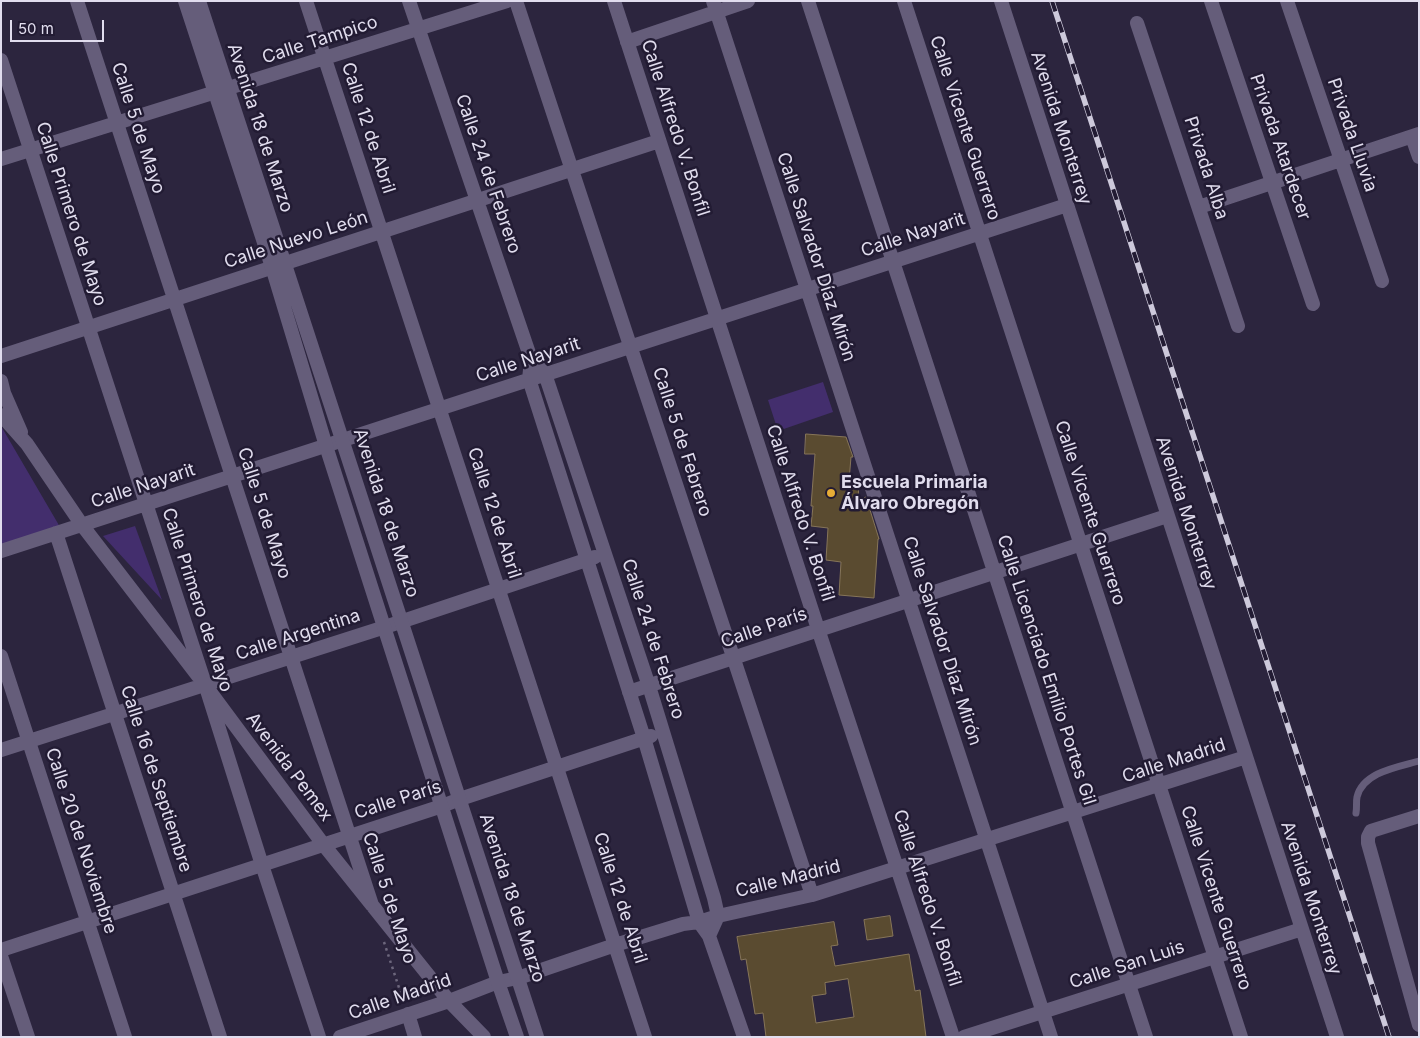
<!DOCTYPE html>
<meta charset="utf-8">
<style>
body{margin:0}
#map{position:relative;width:1420px;height:1038px;overflow:hidden;background:#2c253e;font-family:Inter,sans-serif}
canvas{display:block}
.frame{position:absolute;inset:0;border:2px solid #e1ddee;pointer-events:none}
.scale{position:absolute;left:10px;top:20px;width:94px;height:22px;box-sizing:border-box;border:2px solid #e1ddee;border-top:0;padding-left:6px;font-size:15px;line-height:18px;white-space:nowrap;color:#e1ddee;-webkit-text-stroke:4px #221b33;paint-order:stroke}
</style>
<div id="map">
<canvas width="1420" height="1038"></canvas>
<div class="frame"></div>
<div class="scale">50 m</div>
</div>
<script>
const ctx = document.querySelector('canvas').getContext('2d');
ctx.lineJoin = 'round';
function fillPath(path, color) {
  ctx.fillStyle = color;
  ctx.fill(path, 'evenodd');
}
function stroke(path, color, width, dash) {
  ctx.strokeStyle = color;
  ctx.lineWidth = width;
  ctx.lineCap = dash ? 'butt' : 'round';
  ctx.setLineDash(dash || []);
  ctx.stroke(path);
}
function label(font, color, halo, rows, align = 'center') {
  ctx.font = font + ' Inter,sans-serif';
  ctx.lineWidth = 5;
  ctx.setLineDash([]);
  ctx.textBaseline = 'middle';
  ctx.strokeStyle = halo;
  ctx.fillStyle = color;
  for (const [text, x, y, turn = 0] of rows) {
    ctx.save();
    ctx.translate(x, y);
    ctx.rotate((+turn || 0) * Math.PI / 180);
    ctx.textAlign = isNaN(turn) ? turn : align;
    if (halo) ctx.strokeText(text, 0, 0);
    ctx.fillText(text, 0, 0);
    ctx.restore();
  }
}
fillPath(new Path2D(`
 M823,382L833,412L778,431L768,400Z
 M1,426L60,527L1,547Z
 M135,526L162,600L103,536Z`), '#432e6d');
const building = new Path2D(`
 M806,434L846,437L853,457H851L849,481L859,482L858,500L866,497L879,539H878L874,598L839,595L841,562L826,560L828,528L811,526L813,506H811L815,454H805Z
 M890,916L893,936L867,940L864,920Z
 M834,922L838,945L831,946L835,966L909,954L915,991L920,990L926,1037H766L763,1013L755,1014L746,959L741,960L737,937ZM848,979L854,1017L816,1023L812,996L826,994L825,983Z`);
fillPath(building, '#5a4b30');
stroke(building, '#867559', 1);
stroke(new Path2D(`
 M384,942L404,1003`), '#6d677d', 2.5, [2.5, 4]);
stroke(new Path2D(`
 M1356,813C1357,808 1356,802 1357,797C1363,772 1398,767 1419,761`), '#655d7a', 7);
stroke(new Path2D(`
 M77,1L372,905
 M306,1L645,1037
 M409,1L531,359L545,374L649,686L714,898L718,916L709,936
 M516,1L812,895
 M614,1L818,629L953,1037
 M713,1L1051,1037
 M808,1L1146,1037
 M904,1L1241,1037
 M1001,1L1337,1037
 M1211,1L1313,304
 M1287,1L1382,281
 M1137,23L1238,326
 M627,42L748,1
 M1,60L205,684L262,865L319,1037
 M1412,137L1419,157
 M1,159L507,1
 M1199,207L1419,134
 M1,356L659,141
 M530,370L529,379L644,738L699,922L709,936L744,1037
 M1,381L4,393L21,432
 M1,415L27,444L82,525L198,676
 M56,533L220,1037
 M1,551L1067,205
 M1,656L125,1037
 M629,692L1167,516
 M211,693L323,844L449,1001L484,1037
 M1,750L385,627L595,557
 M1419,816L1371,831L1368,837V843L1419,1025
 M1,950C148,901 295,853 442,806L460,799L651,736
 M1,956L28,1037
 M408,1014L415,1037
 M340,1037L449,1001L498,982L518,978L615,945L683,924L699,922L718,916L812,895L1246,757
 M964,1037L1302,929`), '#655d7a', 14);
stroke(new Path2D(`
 M185,1L272,267L326,446L498,982L517,1037
 M199,1L537,1037`), '#655d7a', 14);
const rail = new Path2D(`
 M1052,1L1389,1037`);
stroke(rail, '#cdc9db', 5.5);
stroke(rail, '#221b33', 4, [11]);
for (const [x, y, r, color] of [
 [831,493,5,"#e6ac36"]
]) {
  const dot = new Path2D();
  dot.arc(x, y, r, 0, 2 * Math.PI);
  ctx.fillStyle = color;
  ctx.fill(dot);
  stroke(dot, '#221b33', 2);
}
label('18px', '#e1ddee', '#221b33', [
 ["Calle Tampico",320,40,-18],
 ["Calle 5 de Mayo",138,128,72],
 ["Avenida 18 de Marzo",260,128,72],
 ["Calle 12 de Abril",368,128,72],
 ["Calle Alfredo V. Bonfil",675,128,72],
 ["Calle Vicente Guerrero",965,128,72],
 ["Avenida Monterrey",1061,128,72],
 ["Privada Lluvia",1352,135,71],
 ["Privada Atardecer",1280,147,71],
 ["Privada Alba",1206,168,72],
 ["Calle 24 de Febrero",488,174,71],
 ["Calle Primero de Mayo",71,214,72],
 ["Calle Nayarit",913,235,-18],
 ["Calle Nuevo León",296,240,-18],
 ["Calle Salvador Díaz Mirón",816,257,72],
 ["Calle Nayarit",528,360,-18],
 ["Calle 5 de Febrero",682,442,72],
 ["Calle Nayarit",143,486,-18],
 ["Calle 5 de Mayo",264,513,72],
 ["Avenida 18 de Marzo",386,513,72],
 ["Calle 12 de Abril",494,513,72],
 ["Calle Alfredo V. Bonfil",800,513,72],
 ["Calle Vicente Guerrero",1090,513,72],
 ["Avenida Monterrey",1186,513,72],
 ["Calle Primero de Mayo",197,600,72],
 ["Calle París",764,628,-19],
 ["Calle Argentina",298,635,-18],
 ["Calle 24 de Febrero",653,639,72],
 ["Calle Salvador Díaz Mirón",942,641,72],
 ["Calle Licenciado Emilio Portes Gil",1046,670,72],
 ["Calle Madrid",1174,761,-18],
 ["Avenida Pemex",289,767,53],
 ["Calle 16 de Septiembre",156,779,72],
 ["Calle París",398,800,-18],
 ["Calle 20 de Noviembre",81,841,72],
 ["Calle Madrid",788,879,-14],
 ["Calle 5 de Mayo",389,898,72],
 ["Avenida 18 de Marzo",512,898,72],
 ["Calle 12 de Abril",620,898,72],
 ["Calle Alfredo V. Bonfil",927,898,72],
 ["Calle Vicente Guerrero",1216,898,72],
 ["Avenida Monterrey",1311,898,72],
 ["Calle San Luis",1127,965,-18],
 ["Calle Madrid",400,997,-19]
]);
label('bold 18px', '#e1ddee', '#221b33', [
 ["Escuela Primaria",841,483],
 ["Álvaro Obregón",841,504]
], 'left');
</script>
